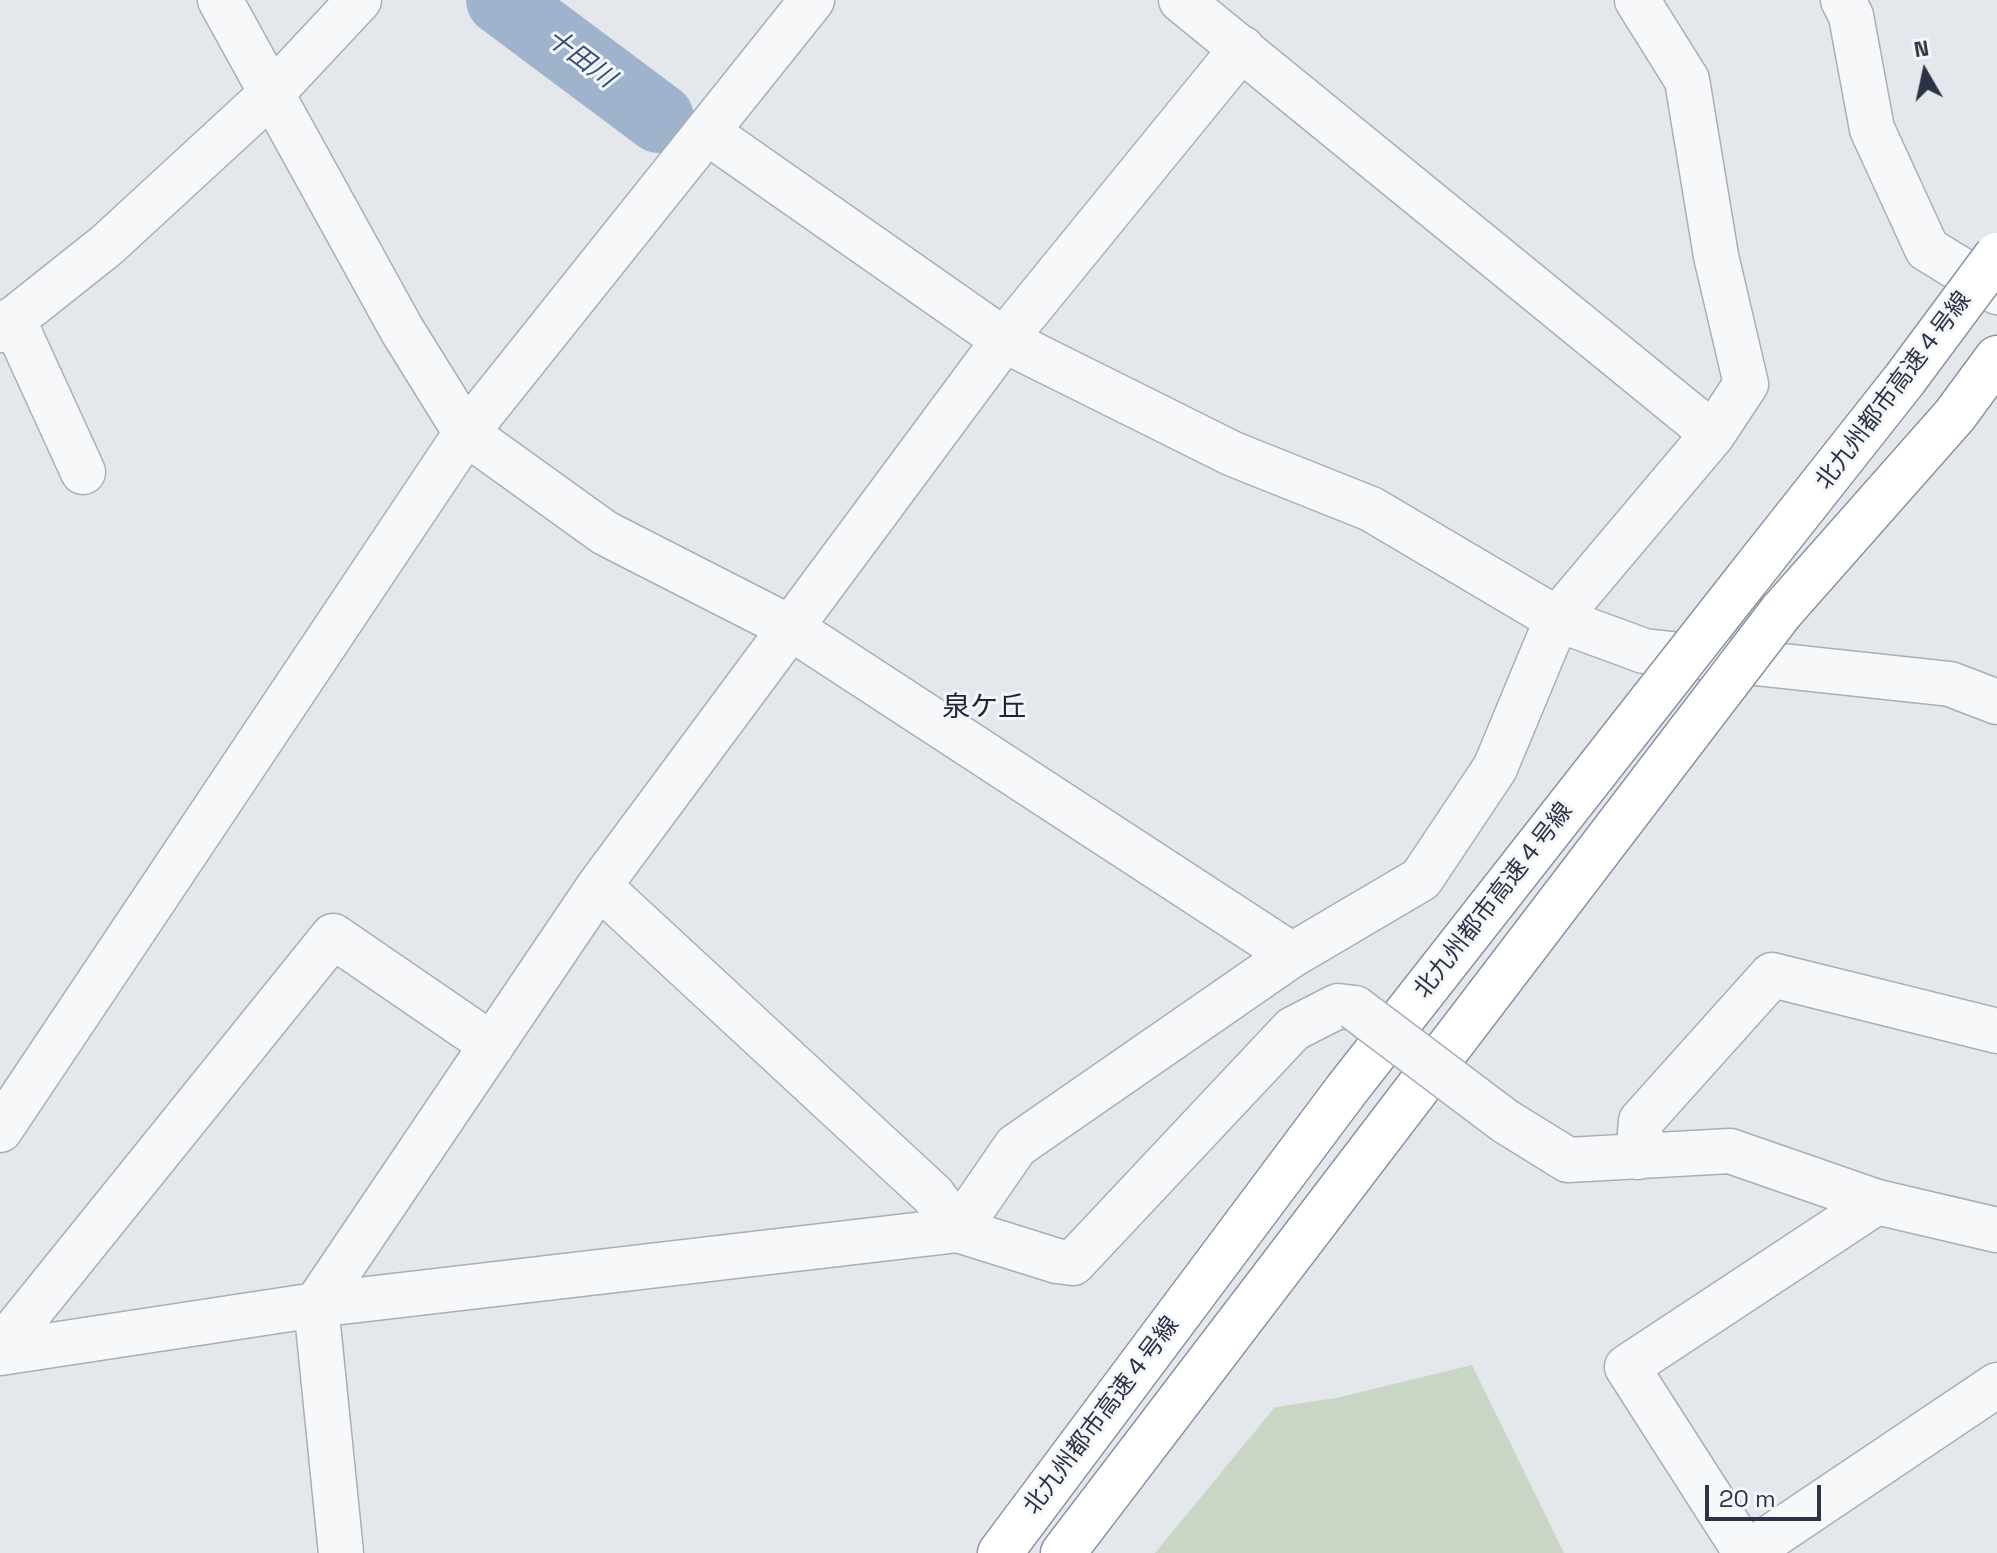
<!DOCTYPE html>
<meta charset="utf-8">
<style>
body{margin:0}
#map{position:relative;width:1997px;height:1553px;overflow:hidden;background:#e4e7ec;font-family:"Space Grotesk",sans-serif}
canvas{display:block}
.north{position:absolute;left:1885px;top:32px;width:80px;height:80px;-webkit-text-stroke:6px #f4f6f9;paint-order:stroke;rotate:351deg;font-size:22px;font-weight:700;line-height:32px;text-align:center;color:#2b3445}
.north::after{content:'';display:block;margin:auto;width:28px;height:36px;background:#2b3445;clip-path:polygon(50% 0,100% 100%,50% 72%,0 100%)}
.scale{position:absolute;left:1705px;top:1485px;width:116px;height:36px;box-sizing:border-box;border:4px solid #2b3445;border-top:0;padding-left:10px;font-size:24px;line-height:28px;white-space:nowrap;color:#2b3445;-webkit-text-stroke:6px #f4f6f9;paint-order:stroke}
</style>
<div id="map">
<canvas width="1997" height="1553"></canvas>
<div class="north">N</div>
<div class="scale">20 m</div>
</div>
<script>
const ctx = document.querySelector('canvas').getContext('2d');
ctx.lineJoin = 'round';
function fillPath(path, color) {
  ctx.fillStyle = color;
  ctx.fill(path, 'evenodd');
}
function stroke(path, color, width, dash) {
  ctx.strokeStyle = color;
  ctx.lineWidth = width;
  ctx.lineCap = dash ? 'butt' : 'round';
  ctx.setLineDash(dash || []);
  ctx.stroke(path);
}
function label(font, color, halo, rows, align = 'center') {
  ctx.font = font + ' "Space Grotesk","Noto Sans JP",sans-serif';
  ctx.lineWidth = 6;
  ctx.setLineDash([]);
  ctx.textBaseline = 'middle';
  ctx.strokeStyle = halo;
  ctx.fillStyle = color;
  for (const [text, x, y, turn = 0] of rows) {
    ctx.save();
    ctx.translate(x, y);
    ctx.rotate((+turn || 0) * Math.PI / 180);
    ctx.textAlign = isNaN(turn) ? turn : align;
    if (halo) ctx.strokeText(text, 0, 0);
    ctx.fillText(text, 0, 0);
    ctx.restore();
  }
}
fillPath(new Path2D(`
 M1472,1365L1564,1553H1155L1275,1407L1336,1398Z`), '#c9d6c5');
stroke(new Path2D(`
 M501,0L659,118`), '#9fb4cc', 70);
const minor = new Path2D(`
 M1181,0L1713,434
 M1843,0L1851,16L1872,129L1927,249L1997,292
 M707,132L1004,340L1233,454L1371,509L1557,619L1644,651L1950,684L1997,702
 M13,319L83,472
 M0,330L107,245L272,93L359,0
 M466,433L605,533L791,628L1292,955
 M599,886L933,1195L958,1230
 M1505,1121L1568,1160L1730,1151L1877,1202L1997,1230
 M1638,1157L1641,1121L1772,975L1997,1031
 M958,1230L1016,1146L1292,955L1421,879L1495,768L1557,619L1713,434L1746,384L1716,256L1687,80L1637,0
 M0,1349L333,936L492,1045
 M0,1353L316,1305L958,1230L1057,1261L1073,1263L1293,1029L1338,1006L1355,1008
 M341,1553L316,1305L599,886L1004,340L1242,48
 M1746,1553L1627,1367L1877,1202
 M1747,1553L1997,1385`);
const tertiary = new Path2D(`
 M220,0L402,330L466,433
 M0,1130L466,433L812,0`);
const motorway = new Path2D(`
 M1747,579L1905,379
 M1781,612L1955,415L1997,358
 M1000,1553L1347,1089L1652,700
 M1063,1553L1690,731`);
stroke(minor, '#a9aeb7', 47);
stroke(tertiary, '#a9aeb7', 47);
stroke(motorway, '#8b94a3', 47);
stroke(minor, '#f7f8fa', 44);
stroke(tertiary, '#f7f8fa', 44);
stroke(motorway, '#fff', 44);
const minorBridge = new Path2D(`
 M1355,1008L1505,1121`);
const motorwayBridge = new Path2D(`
 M1905,379L1997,255
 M1652,700L1747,579
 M1690,731L1781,612`);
stroke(minorBridge, '#a9aeb7', 47, []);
stroke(motorwayBridge, '#8b94a3', 47, []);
stroke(minorBridge, '#f7f8fa', 44);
stroke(motorwayBridge, '#fff', 44);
label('24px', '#2b3445', '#f4f6f9', [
 ["北九州都市高速４号線",1894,391,-53],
 ["北九州都市高速４号線",1494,901,-52],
 ["北九州都市高速４号線",1102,1416,-53]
]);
label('italic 26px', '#34527a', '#f4f6f9', [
 ["十田川",580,59,37]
]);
label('28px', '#1d2536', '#f4f6f9', [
 ["泉ケ丘",984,708]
]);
</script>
